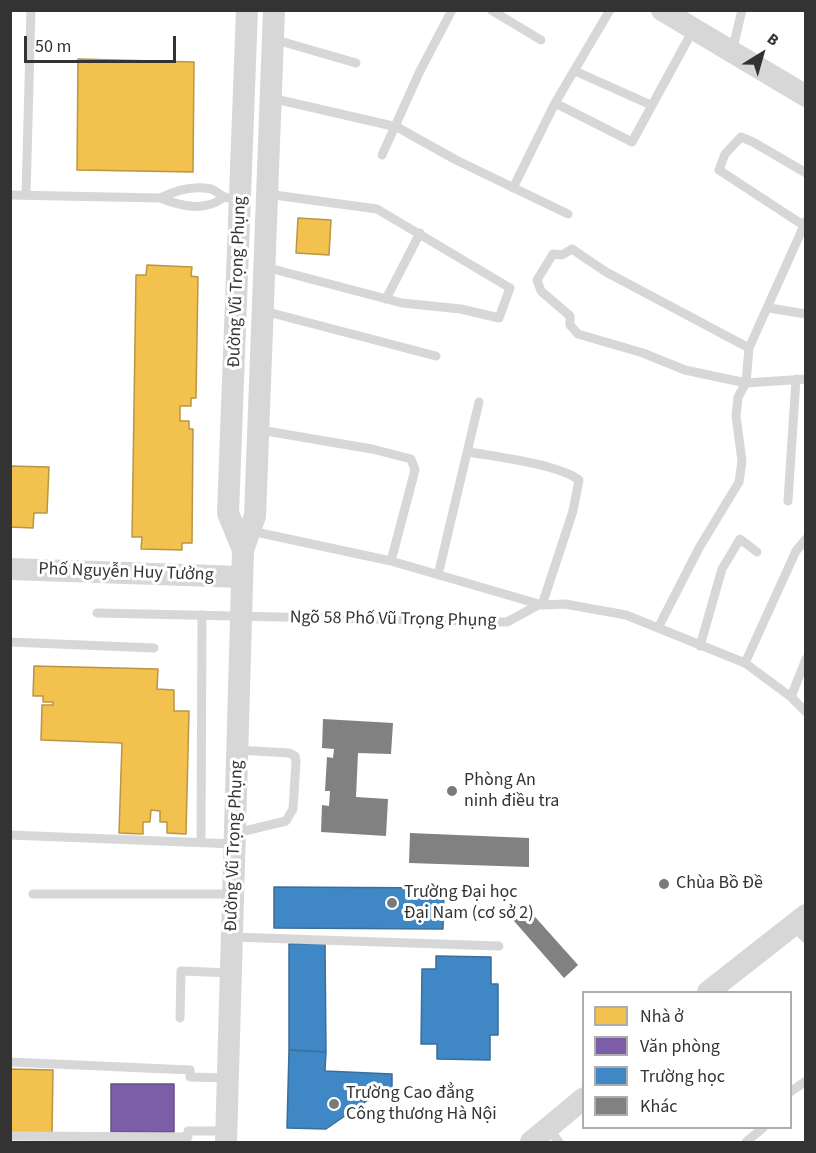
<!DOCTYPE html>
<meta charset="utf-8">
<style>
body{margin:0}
#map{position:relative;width:816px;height:1153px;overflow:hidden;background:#fff;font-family:"Source Sans 3",sans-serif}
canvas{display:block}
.frame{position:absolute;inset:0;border:12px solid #333;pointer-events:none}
.legend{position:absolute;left:582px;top:991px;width:210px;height:138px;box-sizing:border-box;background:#fff;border:2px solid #adadad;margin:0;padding:8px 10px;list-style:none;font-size:18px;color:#333}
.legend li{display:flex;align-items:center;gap:12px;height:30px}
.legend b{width:30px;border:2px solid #adadad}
.north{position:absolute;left:732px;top:24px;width:60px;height:60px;-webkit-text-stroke:4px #fff;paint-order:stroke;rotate:37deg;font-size:16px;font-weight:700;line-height:24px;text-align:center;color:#333}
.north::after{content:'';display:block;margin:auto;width:21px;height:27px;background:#333;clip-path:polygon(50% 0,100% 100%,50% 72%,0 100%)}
.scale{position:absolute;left:24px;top:36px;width:152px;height:27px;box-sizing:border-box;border:3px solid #333;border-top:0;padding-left:8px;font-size:18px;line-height:21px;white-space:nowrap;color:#333;-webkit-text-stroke:4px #fff;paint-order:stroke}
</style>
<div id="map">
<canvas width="816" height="1153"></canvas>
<div class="frame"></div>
<ul class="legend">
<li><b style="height:16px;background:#f2c14e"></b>Nhà ở</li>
<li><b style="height:16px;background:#7b5ea7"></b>Văn phòng</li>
<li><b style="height:16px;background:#3f88c5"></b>Trường học</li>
<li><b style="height:16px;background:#818181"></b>Khác</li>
</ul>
<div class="north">B</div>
<div class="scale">50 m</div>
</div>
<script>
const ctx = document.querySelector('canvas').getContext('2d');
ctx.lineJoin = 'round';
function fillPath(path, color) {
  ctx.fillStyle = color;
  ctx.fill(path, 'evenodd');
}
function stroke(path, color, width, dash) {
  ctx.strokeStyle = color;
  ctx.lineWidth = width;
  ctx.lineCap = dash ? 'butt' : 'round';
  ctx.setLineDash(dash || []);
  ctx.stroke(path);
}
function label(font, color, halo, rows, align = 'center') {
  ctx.font = font + ' "Source Sans 3",sans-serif';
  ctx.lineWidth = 6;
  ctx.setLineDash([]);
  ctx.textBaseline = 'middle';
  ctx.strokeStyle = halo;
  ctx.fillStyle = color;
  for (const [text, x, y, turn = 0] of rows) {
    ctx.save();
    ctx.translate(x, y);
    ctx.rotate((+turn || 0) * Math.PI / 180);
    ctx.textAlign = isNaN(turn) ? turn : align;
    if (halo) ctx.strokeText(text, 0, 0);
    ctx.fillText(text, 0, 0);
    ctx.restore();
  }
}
const homes = new Path2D(`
 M78,59L194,62L193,172L77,170Z
 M298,218L331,220L329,255L296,253Z
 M147,265L192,267L191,276L198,277L196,398H191V406H180V421H189V429H193L192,543H182V550L141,549L142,537H132L136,275H146Z
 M10,466L49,467L47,513H34L33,528L10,527Z
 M34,666L158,669L157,689L174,690V711H189L186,834L167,833V822H160V811L151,810L150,822H143V834L119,833L122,743L41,740L42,705H53V702H43V696H33Z
 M10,1069L53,1070L52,1134L10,1133Z`);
fillPath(homes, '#f2c14e');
stroke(homes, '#b99646', 1.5);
const offices = new Path2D(`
 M111,1084H174V1132H111Z`);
fillPath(offices, '#7b5ea7');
stroke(offices, '#655184', 1.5);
const schools = new Path2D(`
 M274,887L444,888L443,929L274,928Z
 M325,943L326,1052L289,1050V944Z
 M436,956L491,957V984H498V1035H490V1060L437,1059V1044H421L422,969H436Z
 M289,1050L326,1052L325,1071L392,1074V1099L371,1098L326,1129L287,1128Z`);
fillPath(schools, '#3f88c5');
stroke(schools, '#3b6e99', 1.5);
fillPath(new Path2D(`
 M323,719L393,723L391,754L358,753L356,797L388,799L386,836L321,832L322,805L329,806L330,791H325L327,757L333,758L334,749L322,748Z
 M410,833L529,838V867L409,863Z
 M528,909L578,965L564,978L514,921Z`), '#818181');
stroke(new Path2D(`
 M491,10L541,40
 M273,39L356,63
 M732,52L742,10
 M575,71L651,105
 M271,98L397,127L456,160L568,214
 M555,103L632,142L693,30
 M382,155L420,71L452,10
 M513,188L555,103L610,10
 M10,195L160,198C181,206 204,212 223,198
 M26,195L31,10
 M160,198C176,190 193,185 211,189C218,191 220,197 228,198
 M803,225L719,170L725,154L741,137L753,142L806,173
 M265,267L402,303L461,309L499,318L510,288L377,209L267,194
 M386,299L420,233
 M769,308L806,314
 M264,311L436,356
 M749,348L606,272L572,249L562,255L553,254L537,280L541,291L570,316V325L578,334L643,353L685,370L746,383L806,379
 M260,430L372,449L411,459L415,470L391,561
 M469,452C497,457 557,464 579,480L573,511L542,605
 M788,501L796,379
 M251,531L391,561L542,605L565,604L626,615L745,663L791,697L806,712
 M438,575L479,402
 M97,613L507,622L540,604
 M658,628L699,548L739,482L742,461L736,416L738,397L746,383L749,348L806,221
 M10,642L154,648
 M700,646L722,569L740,539L757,552
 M745,663L796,551L806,539
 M791,697L806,659
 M236,833L286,821L293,809L296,761L295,756L289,753L238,750
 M10,835L235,844
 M201,843L202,615
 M33,894H233
 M793,926L806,939
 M232,937L499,946
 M180,1018L181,971L231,973
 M10,1062L190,1070V1077L228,1078
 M790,1092L806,1081
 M549,1129L559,1142
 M10,1136L188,1137V1131H226
 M746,1142L763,1128`), '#d7d7d7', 9);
stroke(new Path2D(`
 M662,10L806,96
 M243,550L228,513L247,10
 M10,569L242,577
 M708,992L806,915
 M226,1142L243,550L255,516L274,10
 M531,1142L584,1098`), '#d7d7d7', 22);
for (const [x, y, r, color] of [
 [452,791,6,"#7a7a7a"],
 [664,884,6,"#7a7a7a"],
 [392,903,6,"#7a7a7a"],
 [334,1104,6,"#7a7a7a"]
]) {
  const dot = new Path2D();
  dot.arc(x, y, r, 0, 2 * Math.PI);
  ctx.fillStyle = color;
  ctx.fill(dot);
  stroke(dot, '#fff', 2);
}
label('18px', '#333', '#fff', [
 ["Đường Vũ Trọng Phụng",238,282,-88],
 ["Phố Nguyễn Huy Tưởng",126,573,2],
 ["Ngõ 58 Phố Vũ Trọng Phụng",393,620,1],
 ["Đường Vũ Trọng Phụng",235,846,-88]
]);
label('18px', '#333', '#fff', [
 ["Phòng An",464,781],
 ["ninh điều tra",464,802],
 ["Chùa Bồ Đề",676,884],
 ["Trường Đại học",404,893],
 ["Đại Nam (cơ sở 2)",404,914],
 ["Trường Cao đẳng",346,1094],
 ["Công thương Hà Nội",346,1115]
], 'left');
</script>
